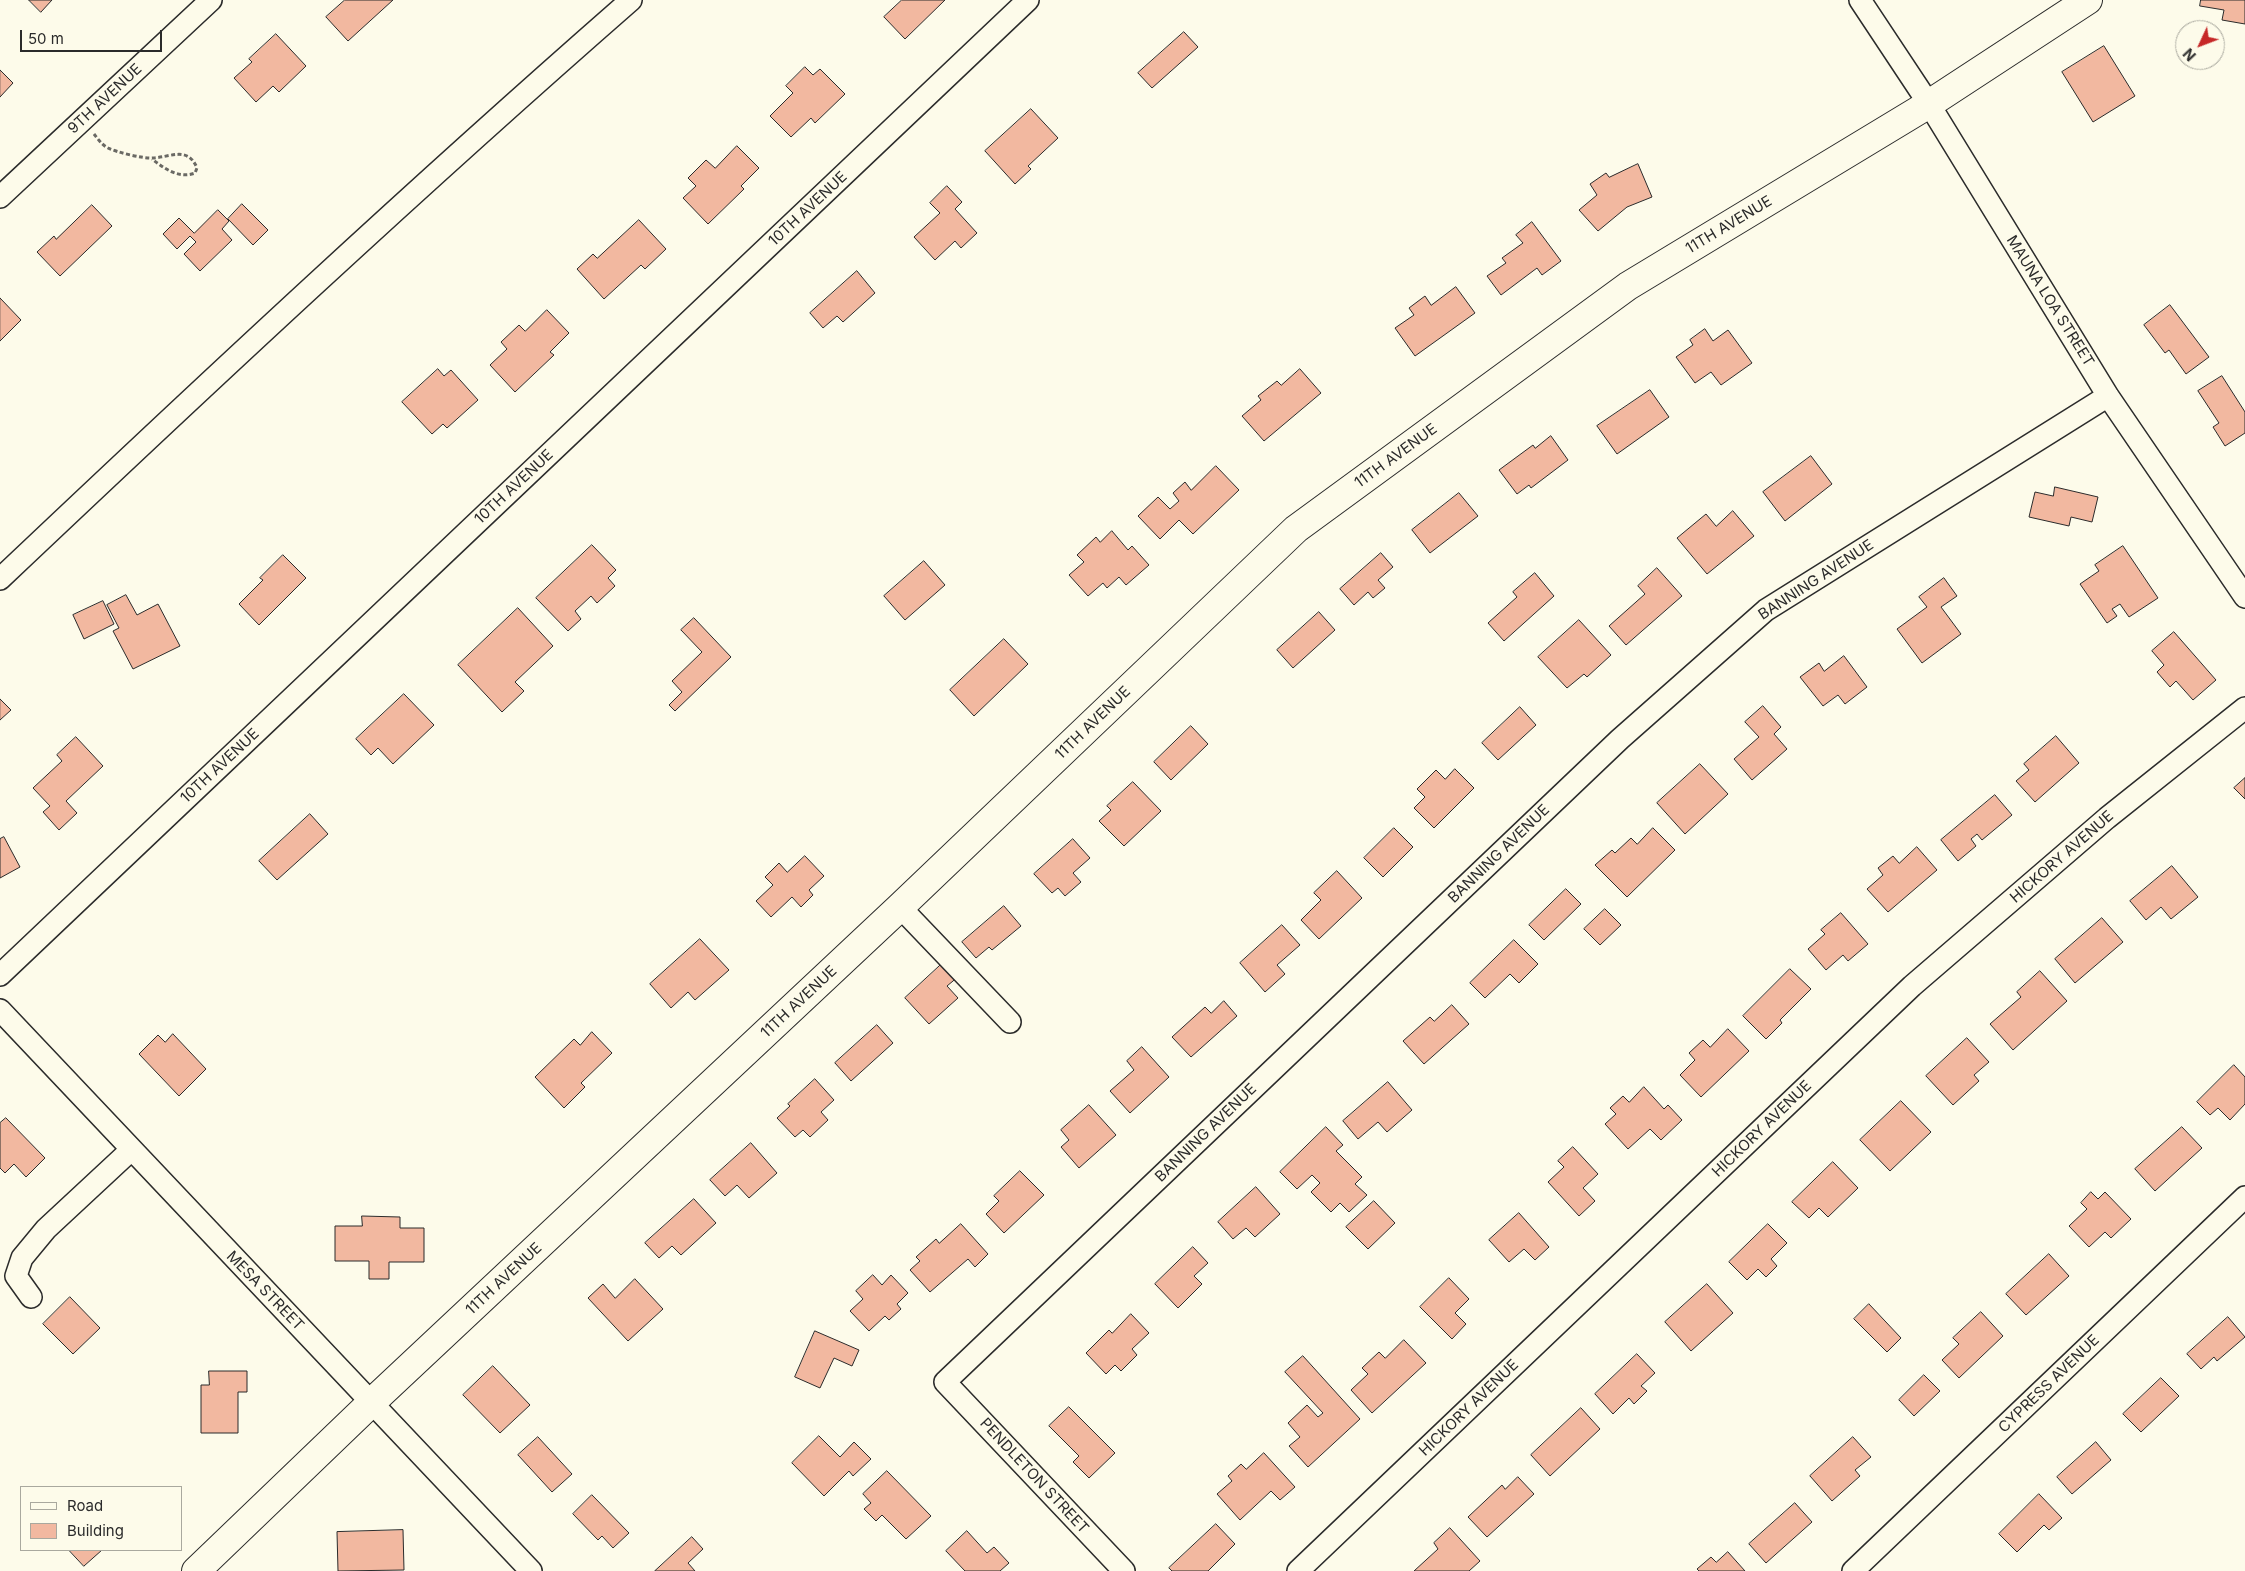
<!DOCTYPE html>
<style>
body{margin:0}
#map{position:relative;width:2245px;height:1571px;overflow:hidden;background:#fdfbea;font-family:Inter,sans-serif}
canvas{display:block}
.legend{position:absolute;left:20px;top:1486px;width:162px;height:65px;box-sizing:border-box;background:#fdfbea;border:1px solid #a9a89e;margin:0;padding:6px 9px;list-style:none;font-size:15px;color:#2b2b2b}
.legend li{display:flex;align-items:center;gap:10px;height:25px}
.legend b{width:25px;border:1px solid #a9a89e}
.north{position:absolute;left:2175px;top:20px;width:50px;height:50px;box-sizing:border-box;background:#fdfbea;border:1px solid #a9a89e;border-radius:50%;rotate:227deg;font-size:14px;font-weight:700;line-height:20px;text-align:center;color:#2b2b2b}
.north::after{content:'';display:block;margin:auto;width:18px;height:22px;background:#c62828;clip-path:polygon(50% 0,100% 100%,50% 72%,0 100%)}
.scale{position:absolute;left:20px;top:30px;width:142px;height:22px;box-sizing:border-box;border:2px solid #2b2b2b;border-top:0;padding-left:6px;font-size:15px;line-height:18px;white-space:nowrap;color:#2b2b2b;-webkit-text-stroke:4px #fdfbea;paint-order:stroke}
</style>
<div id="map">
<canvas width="2245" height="1571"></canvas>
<ul class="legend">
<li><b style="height:6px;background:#fdfbea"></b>Road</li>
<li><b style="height:14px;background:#f2b8a0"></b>Building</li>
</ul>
<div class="north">N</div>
<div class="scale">50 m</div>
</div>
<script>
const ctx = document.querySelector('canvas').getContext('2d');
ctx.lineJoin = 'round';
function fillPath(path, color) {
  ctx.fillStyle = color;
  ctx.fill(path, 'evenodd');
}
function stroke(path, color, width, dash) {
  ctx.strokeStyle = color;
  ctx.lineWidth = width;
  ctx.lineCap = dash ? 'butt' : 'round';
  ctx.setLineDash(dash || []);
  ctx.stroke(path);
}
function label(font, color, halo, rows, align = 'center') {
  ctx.font = font + ' Inter,sans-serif';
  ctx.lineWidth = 4;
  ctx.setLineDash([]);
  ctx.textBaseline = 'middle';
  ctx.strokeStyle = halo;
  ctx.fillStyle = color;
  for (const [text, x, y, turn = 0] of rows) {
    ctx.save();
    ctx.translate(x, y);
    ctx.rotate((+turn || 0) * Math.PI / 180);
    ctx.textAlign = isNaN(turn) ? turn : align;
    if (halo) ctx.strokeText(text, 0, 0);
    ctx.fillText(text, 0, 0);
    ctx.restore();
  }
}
const building = new Path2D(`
 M29,0H52L41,12Z
 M345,0H393L348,41L326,17Z
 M902,0H945L905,39L884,17Z
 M2201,0H2245V24L2222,20L2224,10L2200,6Z
 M1184,32L1198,47L1152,88L1138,73Z
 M276,34L306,66L279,92L273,86L256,102L234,78L252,62L249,59Z
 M2104,46L2135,96L2093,122L2062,72Z
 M805,67L813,75L820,69L845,94L815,123L811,118L791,137L770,116L793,93L786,86Z
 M0,70L13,83L0,97Z
 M1031,109L1058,138L1028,166L1031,169L1015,184L985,151Z
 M737,146L759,168L741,186L744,189L708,224L683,198L696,186L688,178L706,160L715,168Z
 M1638,164L1652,197L1627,207L1598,231L1579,210L1597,195L1590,184L1606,173L1609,177Z
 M947,186L962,202L955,209L977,233L961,248L955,241L935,260L914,237L940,213L930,203Z
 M242,204L268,230L253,245L228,219Z
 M92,205L112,226L60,276L37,252L54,236L56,239Z
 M218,210L229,221L222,229L232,240L200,271L184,254L196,242L190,236L177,249L163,234L179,218L194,233Z
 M639,220L666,249L645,269L641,265L604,299L577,269L593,254L597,258Z
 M1532,222L1561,261L1542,275L1537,268L1501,295L1487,276L1506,263L1502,258L1523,243L1516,235Z
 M857,271L875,293L843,322L837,316L823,328L810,313Z
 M1456,287L1475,313L1415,356L1395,328L1414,315L1409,308L1425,296L1431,305Z
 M0,298L21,320L0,341Z
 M2170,305L2209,357L2186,374L2169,350L2165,353L2144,325Z
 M547,310L569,333L550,352L554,355L515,392L490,365L507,349L501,342L519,325L525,331Z
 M1705,329L1713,341L1728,330L1752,363L1721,385L1711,372L1695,383L1676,357L1693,345L1690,340Z
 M438,369L444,376L451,370L478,400L447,428L443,424L432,434L402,402Z
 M1300,369L1321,393L1264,441L1242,416L1261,400L1258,396L1277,381L1281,385Z
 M2222,376L2245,412V433L2225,446L2213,427L2219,423L2198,391Z
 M1650,390L1669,417L1617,454L1597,426Z
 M1551,436L1568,460L1531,488L1529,485L1517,494L1499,470L1533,445L1535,448Z
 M1811,456L1832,484L1785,521L1763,492Z
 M1216,466L1239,490L1193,534L1179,520L1160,539L1138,516L1158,497L1170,509L1179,501L1173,493L1185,482L1191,490Z
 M2055,487L2098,497L2092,522L2071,517L2069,526L2029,517L2035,492L2053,496Z
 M1459,493L1478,516L1430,553L1412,530Z
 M1733,511L1754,536L1707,574L1677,538L1706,514L1716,526Z
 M1112,531L1128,550L1132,546L1149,565L1126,585L1119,577L1107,588L1103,583L1088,596L1069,575L1084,562L1077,555L1096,537L1100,542Z
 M592,545L616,570L608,578L615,586L597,603L591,596L575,611L581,619L568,631L536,598Z
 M2123,546L2158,598L2129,617L2120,604L2112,609L2117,616L2107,623L2080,584L2099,571L2095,565Z
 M1381,553L1393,567L1378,580L1385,588L1373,598L1368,592L1354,605L1340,589Z
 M283,555L306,578L259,625L239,604L263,580L260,578Z
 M924,561L945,585L905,620L884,596Z
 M1657,568L1682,596L1626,645L1609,626L1645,594L1638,586Z
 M1535,573L1554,596L1504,641L1488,623L1517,597L1513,592Z
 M1944,578L1957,596L1941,607L1961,634L1922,663L1897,629L1927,607L1919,597Z
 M126,595L137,615L158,604L180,646L133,669L113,631L119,628L107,605Z
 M103,601L114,624L84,639L73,615Z
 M518,608L553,646L515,682L524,691L502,712L458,665Z
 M1319,612L1335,630L1293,668L1277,650Z
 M694,618L731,657L675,711L669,705L682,692L672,681L702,652L681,630Z
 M1579,620L1611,655L1587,677L1584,674L1567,688L1538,657Z
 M2174,632L2216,680L2193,700L2176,681L2170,687L2157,672L2164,665L2152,651Z
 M1004,639L1028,664L974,716L950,690Z
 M1844,656L1867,687L1845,704L1838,695L1823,706L1800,677L1819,663L1824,671Z
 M404,694L434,725L393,764L378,748L371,755L356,739Z
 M0,699L11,710L0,720Z
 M1763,706L1781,727L1774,734L1787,749L1752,780L1734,759L1759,737L1745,722Z
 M1520,707L1536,725L1498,760L1482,743Z
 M1191,726L1208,744L1171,780L1154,762Z
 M2056,736L2079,763L2035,802L2016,781L2029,770L2024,764Z
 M76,737L103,766L66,801L77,813L59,830L43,812L50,806L33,788L62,761L57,755Z
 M1700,764L1728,794L1685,834L1657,803Z
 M1455,769L1474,788L1434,828L1414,808L1425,797L1417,789L1436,770L1445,779Z
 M2245,778V799L2234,788Z
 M1133,782L1161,811L1124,846L1099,821L1111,810L1107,806Z
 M1995,795L2012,815L1982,840L1977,834L1971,839L1976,846L1958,861L1941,840Z
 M310,814L328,834L277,880L259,861Z
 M1394,828L1413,847L1383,877L1364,858Z
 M1653,828L1675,850L1627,897L1595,865L1612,850L1615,853L1631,838L1637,844Z
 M4,837L20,867L0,878V839Z
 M1073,839L1090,858L1073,873L1081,882L1065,896L1058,888L1052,893L1034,874Z
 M1917,847L1937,870L1888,912L1867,889L1883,875L1878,868L1893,856L1899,863Z
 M805,856L824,876L809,890L813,895L801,907L792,897L771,917L756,901L773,885L765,877L779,863L787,872Z
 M2172,866L2198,897L2171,919L2161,907L2146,920L2130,901Z
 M1337,871L1362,898L1319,939L1301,920L1321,900L1314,893Z
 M1566,889L1581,904L1544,940L1529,925Z
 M1004,906L1021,926L992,950L989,947L976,958L962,942Z
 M1605,909L1621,925L1600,945L1584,929Z
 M1841,913L1868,944L1848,961L1843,955L1826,970L1808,949L1825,934L1821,930Z
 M2102,918L2123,942L2075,983L2055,959Z
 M1282,925L1300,945L1277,965L1285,974L1265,992L1240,963Z
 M700,939L729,970L695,1000L688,992L671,1008L650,984Z
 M1514,940L1538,964L1519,983L1510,974L1485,998L1470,983Z
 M945,961L959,976L947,986L958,998L929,1024L905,998Z
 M1790,969L1811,989L1780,1020L1782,1023L1766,1039L1743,1016Z
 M2040,971L2067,1001L2013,1050L1990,1024L2021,997L2017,992Z
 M1224,1001L1237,1016L1191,1057L1172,1037L1205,1007L1211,1013Z
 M1452,1005L1469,1024L1424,1064L1403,1041L1430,1017L1434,1021Z
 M877,1025L893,1043L851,1081L835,1063Z
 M1728,1029L1749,1051L1701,1097L1680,1075L1695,1060L1689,1053L1703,1040L1710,1047Z
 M592,1032L612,1053L581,1083L585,1087L564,1108L535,1077L574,1039L580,1045Z
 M173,1034L206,1069L179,1096L139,1054L158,1035L165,1042Z
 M1967,1038L1989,1062L1974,1075L1979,1081L1953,1105L1926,1076Z
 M1142,1047L1169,1077L1130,1113L1110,1091L1134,1070L1127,1061Z
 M2234,1065L2245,1077V1104L2230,1120L2218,1108L2210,1115L2197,1102Z
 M815,1079L834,1100L821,1112L828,1120L810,1137L803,1130L795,1137L777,1118L790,1106L788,1104Z
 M1388,1082L1412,1110L1387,1132L1378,1122L1358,1139L1343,1121Z
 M1644,1087L1664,1109L1668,1105L1682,1120L1661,1140L1650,1129L1628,1149L1605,1124L1616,1114L1610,1108L1623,1096L1629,1102Z
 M1901,1101L1931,1132L1890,1171L1860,1140Z
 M1089,1105L1116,1135L1079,1168L1061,1147L1069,1140L1061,1130Z
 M6,1118L45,1158L26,1177L14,1164L5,1173L0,1168V1123Z
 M1326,1127L1343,1145L1336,1151L1362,1177L1355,1184L1367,1195L1349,1212L1340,1203L1331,1212L1311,1192L1320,1183L1312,1175L1297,1189L1280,1172Z
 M2182,1127L2202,1148L2155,1191L2135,1169Z
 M751,1143L777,1173L749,1198L737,1185L725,1196L710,1180Z
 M1573,1147L1598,1174L1583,1188L1595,1201L1579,1216L1548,1182L1564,1167L1558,1161Z
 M1833,1162L1858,1188L1828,1217L1819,1208L1809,1218L1792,1202Z
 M1020,1171L1044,1195L1004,1233L986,1214L999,1201L994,1196Z
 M1256,1187L1280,1214L1255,1237L1246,1228L1233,1239L1218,1222Z
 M2091,1192L2098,1199L2105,1192L2131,1219L2111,1238L2105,1232L2089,1247L2069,1226L2087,1209L2081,1203Z
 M694,1199L716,1223L681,1255L672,1246L659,1258L645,1243Z
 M1374,1201L1395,1223L1368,1249L1346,1227Z
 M1519,1213L1549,1247L1535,1260L1524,1249L1509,1262L1489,1240Z
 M362,1216L400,1217V1228H424V1262H389V1279H369V1261H335V1226H362Z
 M961,1224L988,1254L975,1267L968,1259L930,1292L910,1270L920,1261L916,1257L936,1239L939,1243Z
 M1768,1224L1787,1243L1771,1259L1777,1266L1766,1277L1758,1269L1747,1280L1729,1262Z
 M1193,1247L1208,1263L1194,1276L1202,1284L1178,1308L1155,1284Z
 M2049,1254L2069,1276L2026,1315L2006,1294Z
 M873,1275L882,1285L891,1275L908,1293L897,1304L901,1309L889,1320L885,1316L869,1331L850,1311L863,1299L856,1291Z
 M1449,1278L1469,1299L1455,1313L1466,1324L1452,1339L1420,1307Z
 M635,1279L663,1309L628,1341L588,1298L603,1284L615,1298Z
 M1707,1284L1733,1313L1691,1351L1665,1322Z
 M70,1297L100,1328L73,1354L43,1324Z
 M1869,1304L1901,1338L1887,1352L1854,1319Z
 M1981,1312L2003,1336L1959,1378L1942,1360L1959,1344L1953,1338Z
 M1131,1314L1149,1333L1132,1349L1137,1355L1121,1371L1115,1365L1106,1374L1086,1353L1109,1330L1112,1333Z
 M2228,1317L2245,1337L2217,1361L2214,1357L2201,1369L2187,1354Z
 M815,1331L859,1350L852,1366L834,1358L820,1388L795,1377Z
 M1404,1340L1426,1363L1372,1413L1351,1390L1368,1374L1362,1368L1379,1352L1385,1358Z
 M1637,1354L1655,1373L1641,1386L1647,1391L1634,1404L1629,1398L1613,1414L1595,1394Z
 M1303,1356L1360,1419L1308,1467L1289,1446L1300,1437L1288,1423L1307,1405L1318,1417L1323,1413L1285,1372Z
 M493,1366L530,1405L500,1433L463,1395Z
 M209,1371H247V1392H238V1433H201V1385H209Z
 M1924,1375L1940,1391L1914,1416L1899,1400Z
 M2161,1378L2179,1396L2141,1432L2123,1414Z
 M1069,1407L1115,1453L1089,1478L1073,1462L1079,1456L1049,1426Z
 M1581,1408L1600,1429L1550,1476L1531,1455Z
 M819,1436L840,1457L854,1442L871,1459L853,1476L849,1471L824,1496L792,1463Z
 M538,1437L572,1474L552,1492L518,1455Z
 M1853,1437L1871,1457L1855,1470L1860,1476L1832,1501L1810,1476Z
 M2096,1442L2111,1460L2072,1494L2057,1477Z
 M1264,1453L1295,1487L1280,1500L1271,1491L1240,1520L1217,1494L1232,1481L1228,1476L1241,1464L1246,1469Z
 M887,1471L931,1516L906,1539L882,1515L876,1521L864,1509L871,1503L863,1494Z
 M1518,1477L1534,1494L1487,1537L1468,1517L1502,1485L1505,1489Z
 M2039,1494L2062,1518L2049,1530L2044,1525L2017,1552L1999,1534Z
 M592,1495L629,1533L613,1548L602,1536L598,1540L573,1514Z
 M1795,1503L1812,1522L1766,1563L1749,1544Z
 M1216,1524L1235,1544L1208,1571H1172L1169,1568Z
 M1450,1528L1480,1561L1469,1571H1414L1438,1549L1434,1543Z
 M403,1530L404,1570L338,1571L337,1532Z
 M967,1531L987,1553L994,1547L1009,1563L1000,1571H965L946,1551Z
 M692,1537L703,1549L688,1563L695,1571H655Z
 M69,1550H102L84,1566Z
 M1728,1552L1745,1571H1699L1697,1569L1711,1557L1716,1562Z`);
fillPath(building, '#f2b8a0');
stroke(building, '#2b2b2b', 1);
const minor = new Path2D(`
 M1860,0L1929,104L2108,396L2245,597
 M0,197L211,0
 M0,579C207,383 416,188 631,0
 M900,907L1010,1022
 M0,975L1028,0
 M0,1010L531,1571
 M31,1297L16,1276L22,1258L46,1229L131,1150
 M1124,1571L945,1382L1620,739L1766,610L2108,396
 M1298,1571L1912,986L2107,818L2245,708
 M1853,1571L2245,1197`);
const major = new Path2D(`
 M196,1571L372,1402L900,907L1296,529L1628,286L1929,104L2088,0`);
stroke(minor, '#2b2b2b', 24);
stroke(major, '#2b2b2b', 30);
stroke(new Path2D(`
 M94,134C98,139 102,145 108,148C116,152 144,159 153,158C171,157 188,146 197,168L195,173C179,179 165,169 152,159`), '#6a6964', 3, [4, 2.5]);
stroke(minor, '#fdfbea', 21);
stroke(major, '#fdfbea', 28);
label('15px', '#2b2b2b', '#fdfbea', [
 ["9TH AVENUE",105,99,-43],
 ["10TH AVENUE",808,209,-43],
 ["11TH AVENUE",1729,225,-31],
 ["MAUNA LOA STREET",2050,301,58],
 ["11TH AVENUE",1396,456,-36],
 ["10TH AVENUE",514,487,-43],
 ["BANNING AVENUE",1816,580,-33],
 ["11TH AVENUE",1093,723,-44],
 ["10TH AVENUE",220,766,-43],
 ["BANNING AVENUE",1499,854,-44],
 ["HICKORY AVENUE",2062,857,-41],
 ["11TH AVENUE",799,1002,-43],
 ["HICKORY AVENUE",1762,1129,-44],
 ["BANNING AVENUE",1206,1133,-44],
 ["11TH AVENUE",504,1279,-43],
 ["MESA STREET",265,1291,46],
 ["CYPRESS AVENUE",2049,1384,-44],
 ["HICKORY AVENUE",1469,1408,-44],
 ["PENDLETON STREET",1034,1476,47]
]);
</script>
